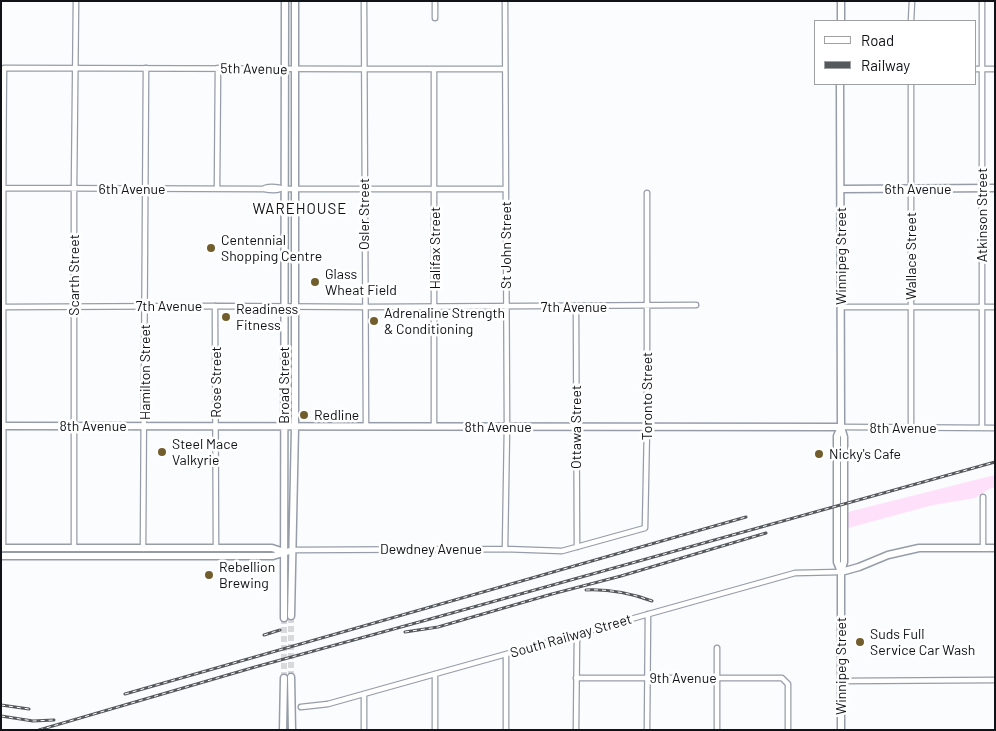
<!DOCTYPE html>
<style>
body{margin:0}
#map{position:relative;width:996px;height:731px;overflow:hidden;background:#fafcfe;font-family:Barlow,sans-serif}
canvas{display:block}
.frame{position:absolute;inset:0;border:2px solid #0f1216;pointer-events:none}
.legend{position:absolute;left:814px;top:20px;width:162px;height:65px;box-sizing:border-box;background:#fff;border:1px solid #9fa0a2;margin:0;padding:6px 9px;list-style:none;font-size:15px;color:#0f1216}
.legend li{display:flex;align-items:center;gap:10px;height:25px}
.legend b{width:25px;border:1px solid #9fa0a2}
</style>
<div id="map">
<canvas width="996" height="731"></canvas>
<div class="frame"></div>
<ul class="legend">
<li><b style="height:6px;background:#fff"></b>Road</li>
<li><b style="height:6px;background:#56595c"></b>Railway</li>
</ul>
</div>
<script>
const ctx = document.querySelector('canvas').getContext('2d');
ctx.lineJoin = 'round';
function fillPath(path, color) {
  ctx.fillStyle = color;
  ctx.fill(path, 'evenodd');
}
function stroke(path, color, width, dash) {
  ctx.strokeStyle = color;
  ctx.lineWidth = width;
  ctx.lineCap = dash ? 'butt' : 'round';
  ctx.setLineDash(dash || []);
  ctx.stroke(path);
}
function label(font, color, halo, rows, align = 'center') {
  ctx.font = font + ' Barlow,sans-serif';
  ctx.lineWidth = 5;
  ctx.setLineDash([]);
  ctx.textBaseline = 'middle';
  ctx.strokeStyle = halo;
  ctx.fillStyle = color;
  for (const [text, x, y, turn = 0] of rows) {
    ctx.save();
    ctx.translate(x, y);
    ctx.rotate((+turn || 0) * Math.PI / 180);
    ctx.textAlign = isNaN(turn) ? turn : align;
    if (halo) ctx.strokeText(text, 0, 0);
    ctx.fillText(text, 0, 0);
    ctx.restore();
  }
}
fillPath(new Path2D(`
 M995,475V487L989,489L975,498L933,505L848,528V512Z`), '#ffe0fb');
stroke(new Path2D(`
 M284,618V678
 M291,677V616`), '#d7d9db', 6, [6, 3]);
const street = new Path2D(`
 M364,1L366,427
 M435,18V1
 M911,21L912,1
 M975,69H995
 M911,84V428
 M1,188L264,189C269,190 275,191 280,189
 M265,188C274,185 277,188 285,189H506
 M217,189L218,68
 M215,306L216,548
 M3,307L215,306L365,307L696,305
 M576,307L577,547
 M841,307H995
 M434,427V69
 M841,427L995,428
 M982,428V1
 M983,497V548
 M74,548V189L76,1
 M3,549C4,389 2,228 4,68L364,69H505
 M143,549L146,68
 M505,549L507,427L505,1
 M293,550L505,549L562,551L645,528L647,427V193
 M506,655V730
 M435,674V730
 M576,678H782L788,684V730
 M841,681L995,680
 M301,707L328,704L795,573L841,572
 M364,730V694
 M576,730L577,635
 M647,730L648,614
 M717,730V648`);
const secondary = new Path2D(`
 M841,21V1
 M840,84L841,427L844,437V562L841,572V730
 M841,189L995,188
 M1,426L841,427
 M1,548H272L284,552
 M1,556H273L293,550
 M841,572L859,567L888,555L919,548H995
 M841,572L837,562V436L841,427
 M291,616L295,427V1
 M284,618L285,1
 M291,677L292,730
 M283,730L284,678`);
stroke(street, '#969da9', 7);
stroke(secondary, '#969da9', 9);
stroke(street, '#fff', 4.5);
stroke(secondary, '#fff', 6);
const rail = new Path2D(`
 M586,590C609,589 630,593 652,601
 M405,632L438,627L552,594L621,576L766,533
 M264,635L280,630
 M125,694L746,517
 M1,705L29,709
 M1,716L33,721L54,720
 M39,730L255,667L452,613L995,462`);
stroke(rail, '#56595c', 3);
stroke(rail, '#fff', 1, [4]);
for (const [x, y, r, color] of [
 [211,248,5,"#725d2c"],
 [315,282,5,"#725d2c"],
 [226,317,5,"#725d2c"],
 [374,321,5,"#725d2c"],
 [304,415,5,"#725d2c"],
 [162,452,5,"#725d2c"],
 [819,454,5,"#725d2c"],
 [209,575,5,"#725d2c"],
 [860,642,5,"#725d2c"]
]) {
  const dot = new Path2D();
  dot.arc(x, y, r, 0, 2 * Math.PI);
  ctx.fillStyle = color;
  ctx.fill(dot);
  stroke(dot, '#fff', 2);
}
label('14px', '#0f1216', '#fff', [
 ["5th Avenue",254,69,1],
 ["6th Avenue",132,189],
 ["6th Avenue",918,189],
 ["Osler Street",364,214,-90],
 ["Atkinson Street",982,215,-90],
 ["St John Street",506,245,-90],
 ["Halifax Street",435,248,-90],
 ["Winnipeg Street",841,256,-90],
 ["Wallace Street",911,256,-90],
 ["Scarth Street",74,275,-90],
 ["7th Avenue",169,306],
 ["7th Avenue",574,307],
 ["Hamilton Street",145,372,-90],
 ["Rose Street",216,382,-90],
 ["Broad Street",284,385,-90],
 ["Toronto Street",647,396,-90],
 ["8th Avenue",93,426],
 ["8th Avenue",498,427],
 ["Ottawa Street",576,427,-90],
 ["8th Avenue",903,428],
 ["Dewdney Avenue",431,549],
 ["South Railway Street",571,636,-16],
 ["Winnipeg Street",841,666,-90],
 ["9th Avenue",683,678]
]);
label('14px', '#0f1216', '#fff', [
 ["Centennial",221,240],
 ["Shopping Centre",221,256],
 ["Glass",325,274],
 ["Wheat Field",325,290],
 ["Readiness",236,309],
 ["Fitness",236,325],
 ["Adrenaline Strength",384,313],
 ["& Conditioning",384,329],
 ["Redline",314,415],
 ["Steel Mace",172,444],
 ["Valkyrie",172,460],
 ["Nicky's Cafe",829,454],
 ["Rebellion",219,567],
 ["Brewing",219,583],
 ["Suds Full",870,634],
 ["Service Car Wash",870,650]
], 'left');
ctx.letterSpacing = '1px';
label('15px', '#0f1216', '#fff', [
 ["WAREHOUSE",300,209]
]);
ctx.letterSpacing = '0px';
</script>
